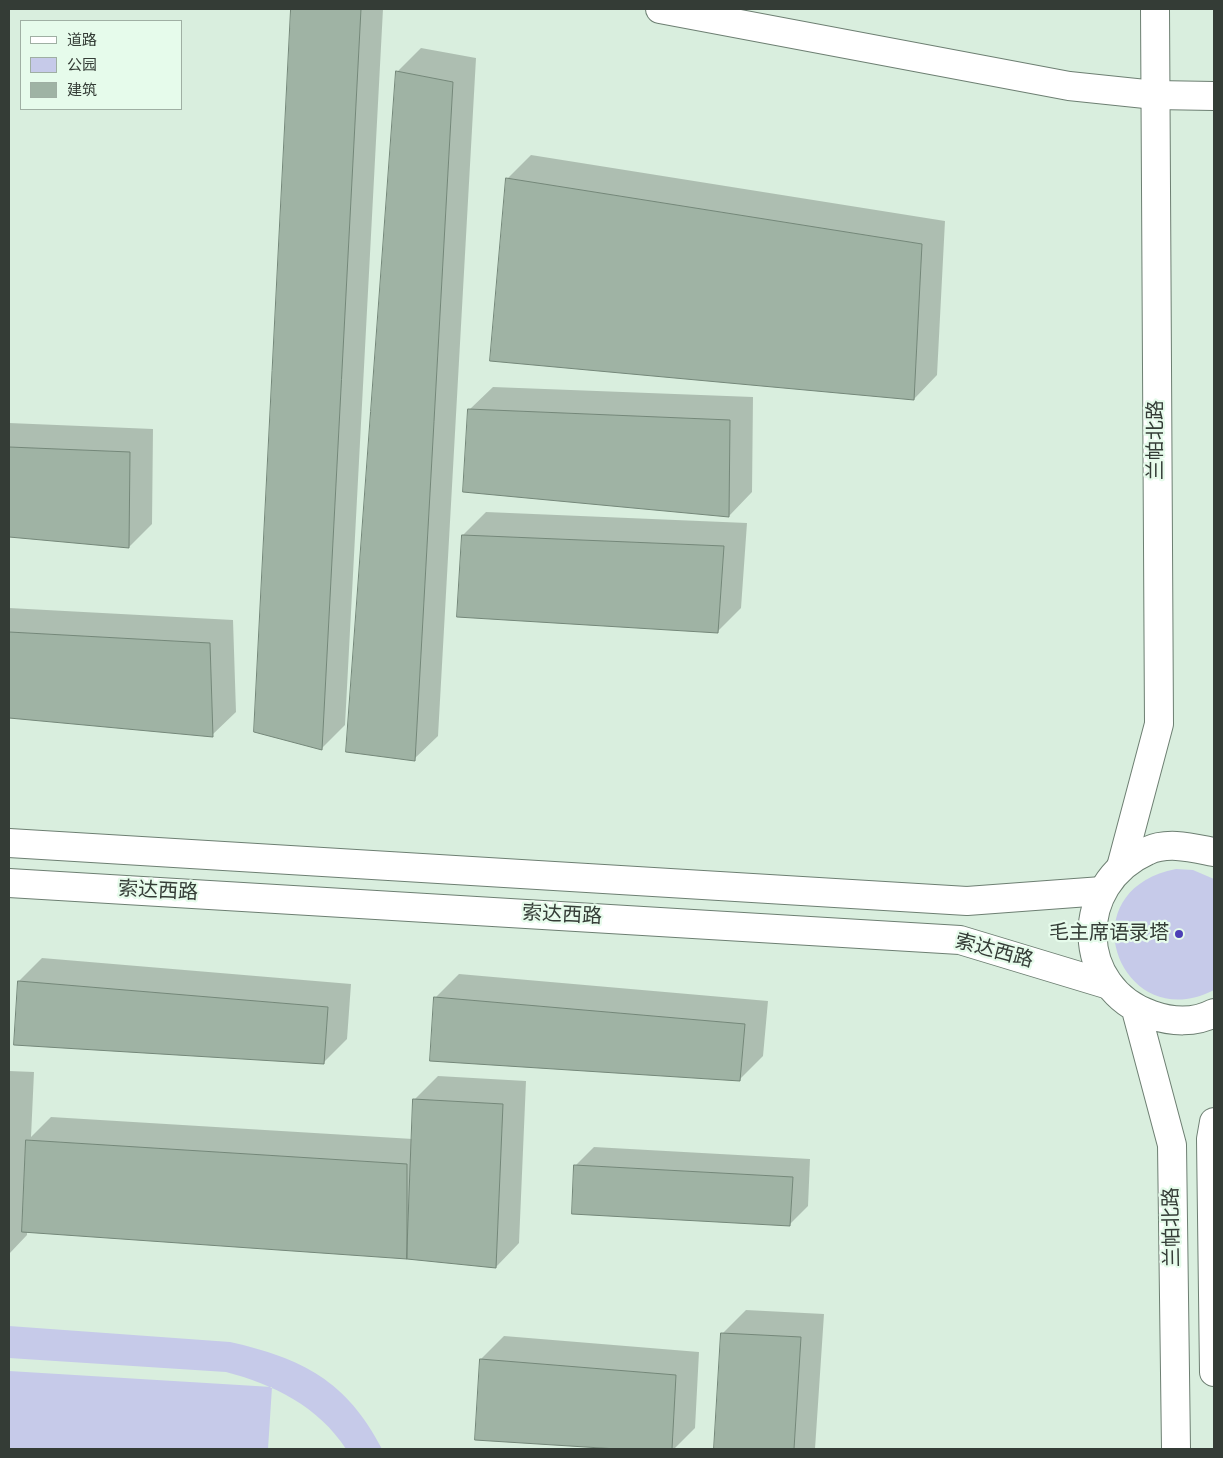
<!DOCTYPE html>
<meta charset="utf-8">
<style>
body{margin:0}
#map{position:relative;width:1223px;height:1458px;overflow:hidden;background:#d9eede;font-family:Jost,"Noto Sans SC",sans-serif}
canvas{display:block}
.frame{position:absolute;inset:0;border:10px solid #343c36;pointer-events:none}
.legend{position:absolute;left:20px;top:20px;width:162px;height:90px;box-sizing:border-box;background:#e6fbeb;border:1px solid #9fafa3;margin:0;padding:6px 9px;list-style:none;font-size:15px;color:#343c36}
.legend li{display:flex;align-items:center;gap:10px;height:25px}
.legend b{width:25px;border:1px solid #9fafa3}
</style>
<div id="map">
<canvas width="1223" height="1458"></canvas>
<div class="frame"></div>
<ul class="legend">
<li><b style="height:6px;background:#fff"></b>道路</li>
<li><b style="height:14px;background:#c6cae9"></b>公园</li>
<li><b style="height:14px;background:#9fb3a4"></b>建筑</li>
</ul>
</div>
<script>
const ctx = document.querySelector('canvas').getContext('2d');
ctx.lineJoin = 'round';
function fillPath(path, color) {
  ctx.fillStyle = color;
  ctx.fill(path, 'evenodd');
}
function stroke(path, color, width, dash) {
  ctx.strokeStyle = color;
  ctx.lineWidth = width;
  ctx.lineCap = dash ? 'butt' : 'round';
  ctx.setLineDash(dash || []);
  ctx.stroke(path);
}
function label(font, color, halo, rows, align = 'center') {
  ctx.font = font + ' Jost,"Noto Sans SC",sans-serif';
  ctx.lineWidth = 4.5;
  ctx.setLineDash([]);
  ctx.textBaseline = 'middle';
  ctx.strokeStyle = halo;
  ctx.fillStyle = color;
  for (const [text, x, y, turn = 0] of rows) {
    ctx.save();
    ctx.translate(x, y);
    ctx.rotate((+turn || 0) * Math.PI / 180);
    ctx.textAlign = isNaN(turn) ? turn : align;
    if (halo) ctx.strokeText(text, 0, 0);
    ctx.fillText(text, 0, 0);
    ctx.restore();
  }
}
fillPath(new Path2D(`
 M1176,869L1193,870L1214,879V990C1122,1038 1064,891 1176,869Z
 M9,1326L230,1342C302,1358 347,1381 382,1449H346C319,1407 273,1384 226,1372L9,1358Z
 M9,1371L272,1387L268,1449H9Z`), '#c6cae9');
fillPath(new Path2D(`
 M292,9H383L345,725L322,748L255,731Z
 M421,48L476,58L438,736L414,759L397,72Z
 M531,155L945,221L937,375L914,399L507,179Z
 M493,387L753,397L752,492L729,516L469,410Z
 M9,423L153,429L152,524L129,547L9,536Z
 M486,512L747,523L741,608L717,632L463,535Z
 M9,608L233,620L236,712L212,735L9,717Z
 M42,958L351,984L347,1039L323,1063L19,981Z
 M459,974L768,1001L763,1056L740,1079L435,998Z
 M9,1071L34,1072L31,1137L51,1117L413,1139L415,1099L438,1076L526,1081L519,1243L496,1267L407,1258L27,1231V1235L9,1254Z
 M594,1147L810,1159L808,1206L790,1224L576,1165Z
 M746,1310L824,1314L815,1449H715L723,1333Z
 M504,1336L699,1352L695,1428L674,1449H636L476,1439L481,1359Z`), '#0003');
const building = new Path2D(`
 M291,9H361L322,750L254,732Z
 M396,71L453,82L415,761L346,752Z
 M506,178L922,244L914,400L490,361Z
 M468,409L730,420L729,517L463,492Z
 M9,447L130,452L129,548L9,537Z
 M462,535L724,546L718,633L457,617Z
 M9,632L210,643L213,737L9,718Z
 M18,981L328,1007L324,1064L14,1045Z
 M434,997L745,1024L740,1081L430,1061Z
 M413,1099L503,1104L496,1268L407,1259Z
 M26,1140L407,1164V1259L22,1232Z
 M574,1165L793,1177L790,1226L572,1214Z
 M721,1333L801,1337L794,1449H714Z
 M480,1359L676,1375L672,1449H617L475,1440Z`);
fillPath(building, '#9fb3a4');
stroke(building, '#748779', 1);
const minor = new Path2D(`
 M660,9L1069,86L1155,95L1214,96`);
const major = new Path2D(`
 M9,843L967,901L1102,891
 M1121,867L1159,724L1155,9
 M9,883L960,940L1109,985`);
const highway = new Path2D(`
 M1214,852C1193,848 1168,841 1147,851C1073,884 1074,988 1152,1015C1172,1022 1195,1023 1214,1013
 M1136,1010L1172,1145L1176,1449
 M1214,1122L1211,1139L1214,1372`);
stroke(minor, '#6d7f72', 30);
stroke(major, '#6d7f72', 30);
stroke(highway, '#6d7f72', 30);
stroke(minor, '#fff', 28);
stroke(major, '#fff', 28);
stroke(highway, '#fff', 28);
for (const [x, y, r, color] of [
 [1179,934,5,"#4b3fb6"]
]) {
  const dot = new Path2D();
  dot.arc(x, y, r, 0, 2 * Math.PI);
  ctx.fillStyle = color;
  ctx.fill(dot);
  stroke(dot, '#e6fbeb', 2);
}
label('20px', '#343c36', '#e6fbeb', [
 ["兰帕北路",1157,440,-90],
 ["索达西路",158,892,3],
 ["索达西路",562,916,3],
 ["索达西路",994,952,15],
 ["兰帕北路",1173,1227,-91]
]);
label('20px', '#343c36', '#e6fbeb', [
 ["毛主席语录塔",1169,934]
], 'right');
</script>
